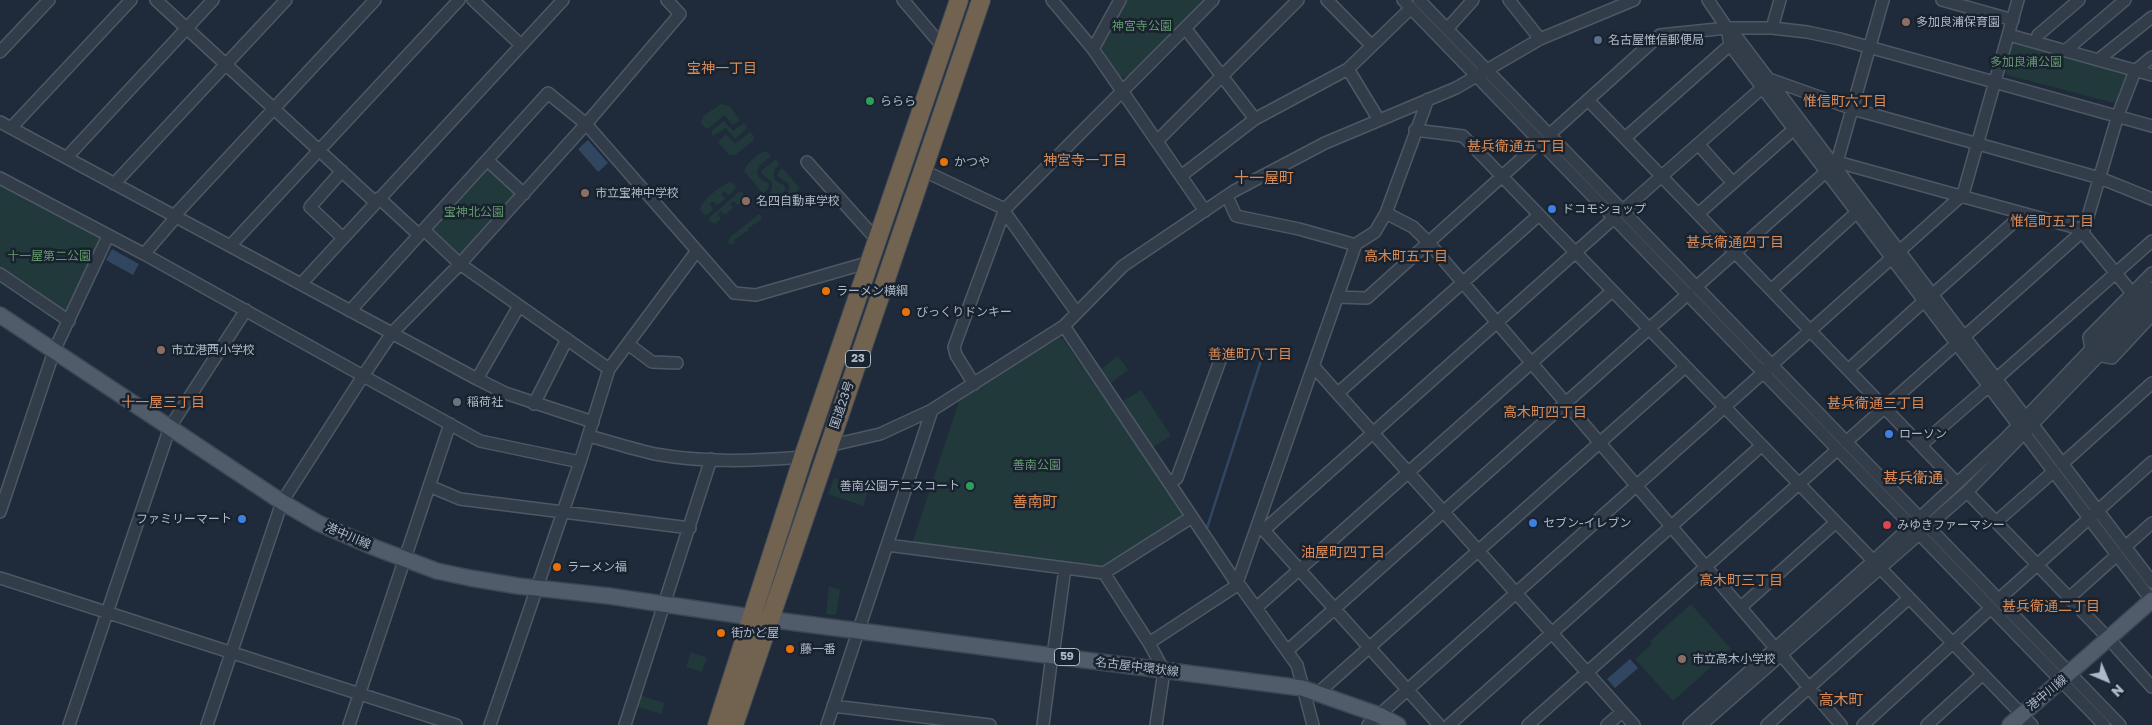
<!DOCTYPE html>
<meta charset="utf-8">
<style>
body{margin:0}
#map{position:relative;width:2152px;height:725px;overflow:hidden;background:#1f2b3a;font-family:"Golos Text",sans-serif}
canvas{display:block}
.north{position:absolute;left:2082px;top:655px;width:50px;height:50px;-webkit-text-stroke:4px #19222f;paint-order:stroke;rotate:135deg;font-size:14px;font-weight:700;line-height:20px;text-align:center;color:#aeb8c7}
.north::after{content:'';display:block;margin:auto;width:18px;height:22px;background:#aeb8c7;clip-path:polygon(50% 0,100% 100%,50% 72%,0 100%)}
</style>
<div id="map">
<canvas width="2152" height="725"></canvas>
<div class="north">N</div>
</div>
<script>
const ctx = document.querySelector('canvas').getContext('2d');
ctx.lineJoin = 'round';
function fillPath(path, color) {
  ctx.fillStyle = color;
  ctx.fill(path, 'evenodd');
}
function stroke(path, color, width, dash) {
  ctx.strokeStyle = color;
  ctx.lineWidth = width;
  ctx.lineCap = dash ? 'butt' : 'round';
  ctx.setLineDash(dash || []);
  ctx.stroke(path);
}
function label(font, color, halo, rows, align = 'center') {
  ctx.font = font + ' "Golos Text","Noto Sans JP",sans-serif';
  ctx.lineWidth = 5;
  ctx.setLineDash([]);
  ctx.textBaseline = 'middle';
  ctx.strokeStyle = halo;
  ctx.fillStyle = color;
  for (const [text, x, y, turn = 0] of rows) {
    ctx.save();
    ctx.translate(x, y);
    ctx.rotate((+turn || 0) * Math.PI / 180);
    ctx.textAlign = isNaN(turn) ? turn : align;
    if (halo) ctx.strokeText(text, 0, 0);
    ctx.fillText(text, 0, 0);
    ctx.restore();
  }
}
fillPath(new Path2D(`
 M1125,0H1204L1127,77H1120L1100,46Z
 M2016,41L2128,73L2129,76L2120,100L2114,103L2007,75L2005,70L2013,43Z
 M721,104L730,106L740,120L733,125L724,115L709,128H706L701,123L703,116Z
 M724,121L733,131L744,123L747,128L735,139L726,128L713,136L711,131Z
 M750,132L754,136L753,141L735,155H729L718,142L726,134L735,144Z
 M766,151L771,156L760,165L757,171L759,178L769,184L768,189L763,193L744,171C747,163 758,153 766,151Z
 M776,159L779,164C770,174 772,181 784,185L786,190L770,203L766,197L772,190V182L763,175L761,171Z
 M488,166L518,196L463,255L458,256L432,231L431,227Z
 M780,169H783L800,188L776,209L775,206C782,199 792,194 788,183L777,176Z
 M731,182L737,187L729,195L724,191L721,194L725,199L717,205L712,201L710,204L713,209L707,215L704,214L700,210C701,201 722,184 731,182Z
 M0,183L100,237L102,240L68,314L0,271Z
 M739,192H742L745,199L738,205L733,201L730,204L733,208L725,215L721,211L718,214L721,219L715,224L708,220L709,218Z
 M759,214L762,216L761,220L748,228L749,230L734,240L735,242L732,244H728L729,238Z
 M1059,338L1063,339L1182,512V517L1103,567L912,544L960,398Z
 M1118,356L1128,370L1111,383L1101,369Z
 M1141,390L1171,436L1153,447L1123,401Z
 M834,478L869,489L863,506L828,494Z
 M829,586L840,590L836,615L826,614Z
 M1691,604L1731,649L1673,701L1635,659L1652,644L1650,641Z
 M691,652L707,658L702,672L686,667Z
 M639,695L665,703L661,714L636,706Z`), '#21393b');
fillPath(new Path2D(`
 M588,140L608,163L598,172L578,149Z
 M112,249L139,264L133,275L106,260Z
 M1630,659L1638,668L1615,688L1607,679Z`), '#304661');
stroke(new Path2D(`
 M1207,528L1263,354`), '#304661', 2.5);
const minor = new Path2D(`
 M156,0L375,202
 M473,0L521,45
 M903,0L943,47
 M1052,0L1093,49L1205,211
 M1327,0L1372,46
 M1403,0L2104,725
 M1419,0L2120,725
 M1509,0L1540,39
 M1708,0L1727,28L1739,40L2026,418
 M1942,0L2013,20
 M1185,28L1255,119
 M1727,28L1730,45L2019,426
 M1772,28L1780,0
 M1447,29L1473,0
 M2009,35L2152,75
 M2036,42L2038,35L2079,0
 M1093,49L1120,0
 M2065,51L2125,0
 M0,52L49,0
 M2098,60L2152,17
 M1348,69L1379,120
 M1769,79L1853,109L2100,178L2152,199
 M1588,100L1957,483
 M0,122L477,379L505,393L593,422
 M11,128L131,0
 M1415,130L1463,136L2032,725
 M1549,135L1660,35L1727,28H1772L1807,32L1840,39L2152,126
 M1625,138L1730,45
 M1157,141L1298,0
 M1698,144L1733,183
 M67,157L213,0
 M487,160L524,194
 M807,162L877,240
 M1837,162L2084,230
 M342,171L310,207L343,238
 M924,171L1005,209
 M1181,176L1255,119L1348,69L1411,8
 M0,178L144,254L480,441L580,462
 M114,184L286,0
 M1227,196L1236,216L1299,229L1356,245
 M379,198L419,235
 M1004,211L1077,313
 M1622,211L1762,88
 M1386,213L1413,227L1429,243L1841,725
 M1698,214L1794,129
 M174,216L375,0
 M424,230L460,264L609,369
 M2082,232L2132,293
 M230,246L459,0
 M144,254L176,217
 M0,274L69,321
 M301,284L563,0
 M1696,287L1837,162L1883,0
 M1771,290L1857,212
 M1932,295L2023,214
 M1337,297L1367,298L1540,142
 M350,311L548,93L586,124L734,293L756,295L870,262
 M1064,326L1237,584L1241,587L1297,665L1313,725
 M628,344L652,362L677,363
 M2091,349L2089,337L2152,273
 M2097,355L2112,358L2152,315
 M1314,367L1634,725
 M1848,370L1924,301
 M477,379L519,306
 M1996,379L2152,241
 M974,384L956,355L954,347L1005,209L1213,0
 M1338,393L1539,215
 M534,404L567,339
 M2033,425L2152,582
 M2025,434L2152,601
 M589,436C611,442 633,449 655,454C704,463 754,461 803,457
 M1846,442L2084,230L2118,115L2135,71L2152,57
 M1921,445L1989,386
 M828,446L880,434L932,410L1064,326L1123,266L1234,191L1325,143L1456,88L1540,39L1634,0
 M2062,464L2152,383
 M1169,483L1177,478L1222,355
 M429,486L460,499L690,528
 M1967,492L2109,639L2152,687
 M0,512L54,351L108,236
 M1996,522L2053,472
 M1260,526L1439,725
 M1264,530L1614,218
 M887,545L1104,573L1192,517
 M2125,547L2152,523
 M1104,573L1149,643L1164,671L1156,725
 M0,578L456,725
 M2069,598L2117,555
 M1999,599L2152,462
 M1741,607L1835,523
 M1256,608L1611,292
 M1149,643L1236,586L1356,244L1375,232L1386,213L1428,99
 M1287,651L1688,294
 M1053,656L1065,568
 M1318,693L1685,367
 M833,706L990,725
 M69,725L170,427L246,310
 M207,725L282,502L363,376L392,333L460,264L586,124L680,14L667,0
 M349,725L450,424
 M490,725L580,462L609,369L696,252
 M625,725L711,459
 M827,725L932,410
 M1043,725L1052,655
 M1368,725L1960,197L1964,191L2018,0
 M1449,725L1761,446
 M1528,725L1837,450
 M1607,725L1622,712
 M1689,725L1872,562L2005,439L2091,349L2152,288
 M1701,725L1967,492L2152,301
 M1767,725L1909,598
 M1863,725L1991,608
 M1927,725L1983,674`);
const major = new Path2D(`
 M0,315L282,502L318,523L373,547L437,571L470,578L518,586L609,596L751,617L1302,688L1379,715L1398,725
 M2010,725L2152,600`);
const highway = new Path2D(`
 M717,725L803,457L959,0
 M734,725L981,0`);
stroke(minor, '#4e5865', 14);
stroke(major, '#3c4654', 18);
stroke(highway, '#3e4855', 20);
stroke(minor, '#333d4a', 11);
stroke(major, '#515c6b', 15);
stroke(highway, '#71634f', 18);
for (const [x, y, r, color] of [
 [1906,22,5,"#8d6e63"],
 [1598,40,5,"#5c6f8a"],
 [870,101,5,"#2e9e5b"],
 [944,162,5,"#e8710a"],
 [585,193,5,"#8d6e63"],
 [746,201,5,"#8d6e63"],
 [1552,209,5,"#3f7fe0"],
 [826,291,5,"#e8710a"],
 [906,312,5,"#e8710a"],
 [161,350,5,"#8d6e63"],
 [457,402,5,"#6b7280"],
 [1889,434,5,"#3f7fe0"],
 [970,486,5,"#2e9e5b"],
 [242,519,5,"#3f7fe0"],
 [1533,523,5,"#3f7fe0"],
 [1887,525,5,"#e0444e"],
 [557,567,5,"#e8710a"],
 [721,633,5,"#e8710a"],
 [790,649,5,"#e8710a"],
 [1682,659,5,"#8d6e63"]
]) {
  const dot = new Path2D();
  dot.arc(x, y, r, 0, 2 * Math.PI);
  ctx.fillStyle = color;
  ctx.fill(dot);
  stroke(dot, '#19222f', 2);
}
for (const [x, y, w] of [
 [858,359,25],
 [1067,657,25]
]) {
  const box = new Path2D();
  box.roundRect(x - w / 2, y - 8.5, w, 17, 4);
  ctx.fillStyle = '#19222f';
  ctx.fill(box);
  stroke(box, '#aeb8c7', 1);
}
label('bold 11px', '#aeb8c7', null, [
 ["23",858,359],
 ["59",1067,657]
]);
label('12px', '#aeb8c7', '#19222f', [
 ["多加良浦保育園",1916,22],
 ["名古屋惟信郵便局",1608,40],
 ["ららら",880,101],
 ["かつや",954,162],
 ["市立宝神中学校",595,193],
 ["名四自動車学校",756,201],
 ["ドコモショップ",1562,209],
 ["ラーメン横綱",836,291],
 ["びっくりドンキー",916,312],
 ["市立港西小学校",171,350],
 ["稲荷社",467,402],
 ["ローソン",1899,434],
 ["善南公園テニスコート",960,486,"right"],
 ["ファミリーマート",232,519,"right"],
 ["セブン-イレブン",1543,523],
 ["みゆきファーマシー",1897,525],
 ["ラーメン福",567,567],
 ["街かど屋",731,633],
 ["藤一番",800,649],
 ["市立高木小学校",1692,659]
], 'left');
label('12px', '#63996e', '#19222f', [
 ["神宮寺公園",1142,26],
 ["多加良浦公園",2026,62],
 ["宝神北公園",474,212],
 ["十一屋第二公園",49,256],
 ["善南公園",1037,465]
]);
label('12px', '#aeb8c7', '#19222f', [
 ["国道23号",842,405,-71],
 ["港中川線",348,536,23],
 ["名古屋中環状線",1137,667,7],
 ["港中川線",2047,693,-40]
]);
label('14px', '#db8b55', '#19222f', [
 ["宝神一丁目",722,69],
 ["惟信町六丁目",1845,102],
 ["甚兵衛通五丁目",1516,147],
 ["神宮寺一丁目",1085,161],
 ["惟信町五丁目",2052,222],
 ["甚兵衛通四丁目",1735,243],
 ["高木町五丁目",1406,257],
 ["善進町八丁目",1250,355],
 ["十一屋三丁目",163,403],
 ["甚兵衛通三丁目",1876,404],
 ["高木町四丁目",1545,413],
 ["油屋町四丁目",1343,553],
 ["高木町三丁目",1741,581],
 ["甚兵衛通二丁目",2051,607]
]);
label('15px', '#db8b55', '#19222f', [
 ["十一屋町",1264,178],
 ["甚兵衛通",1913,478],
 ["善南町",1035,502],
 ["高木町",1841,700]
]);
</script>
